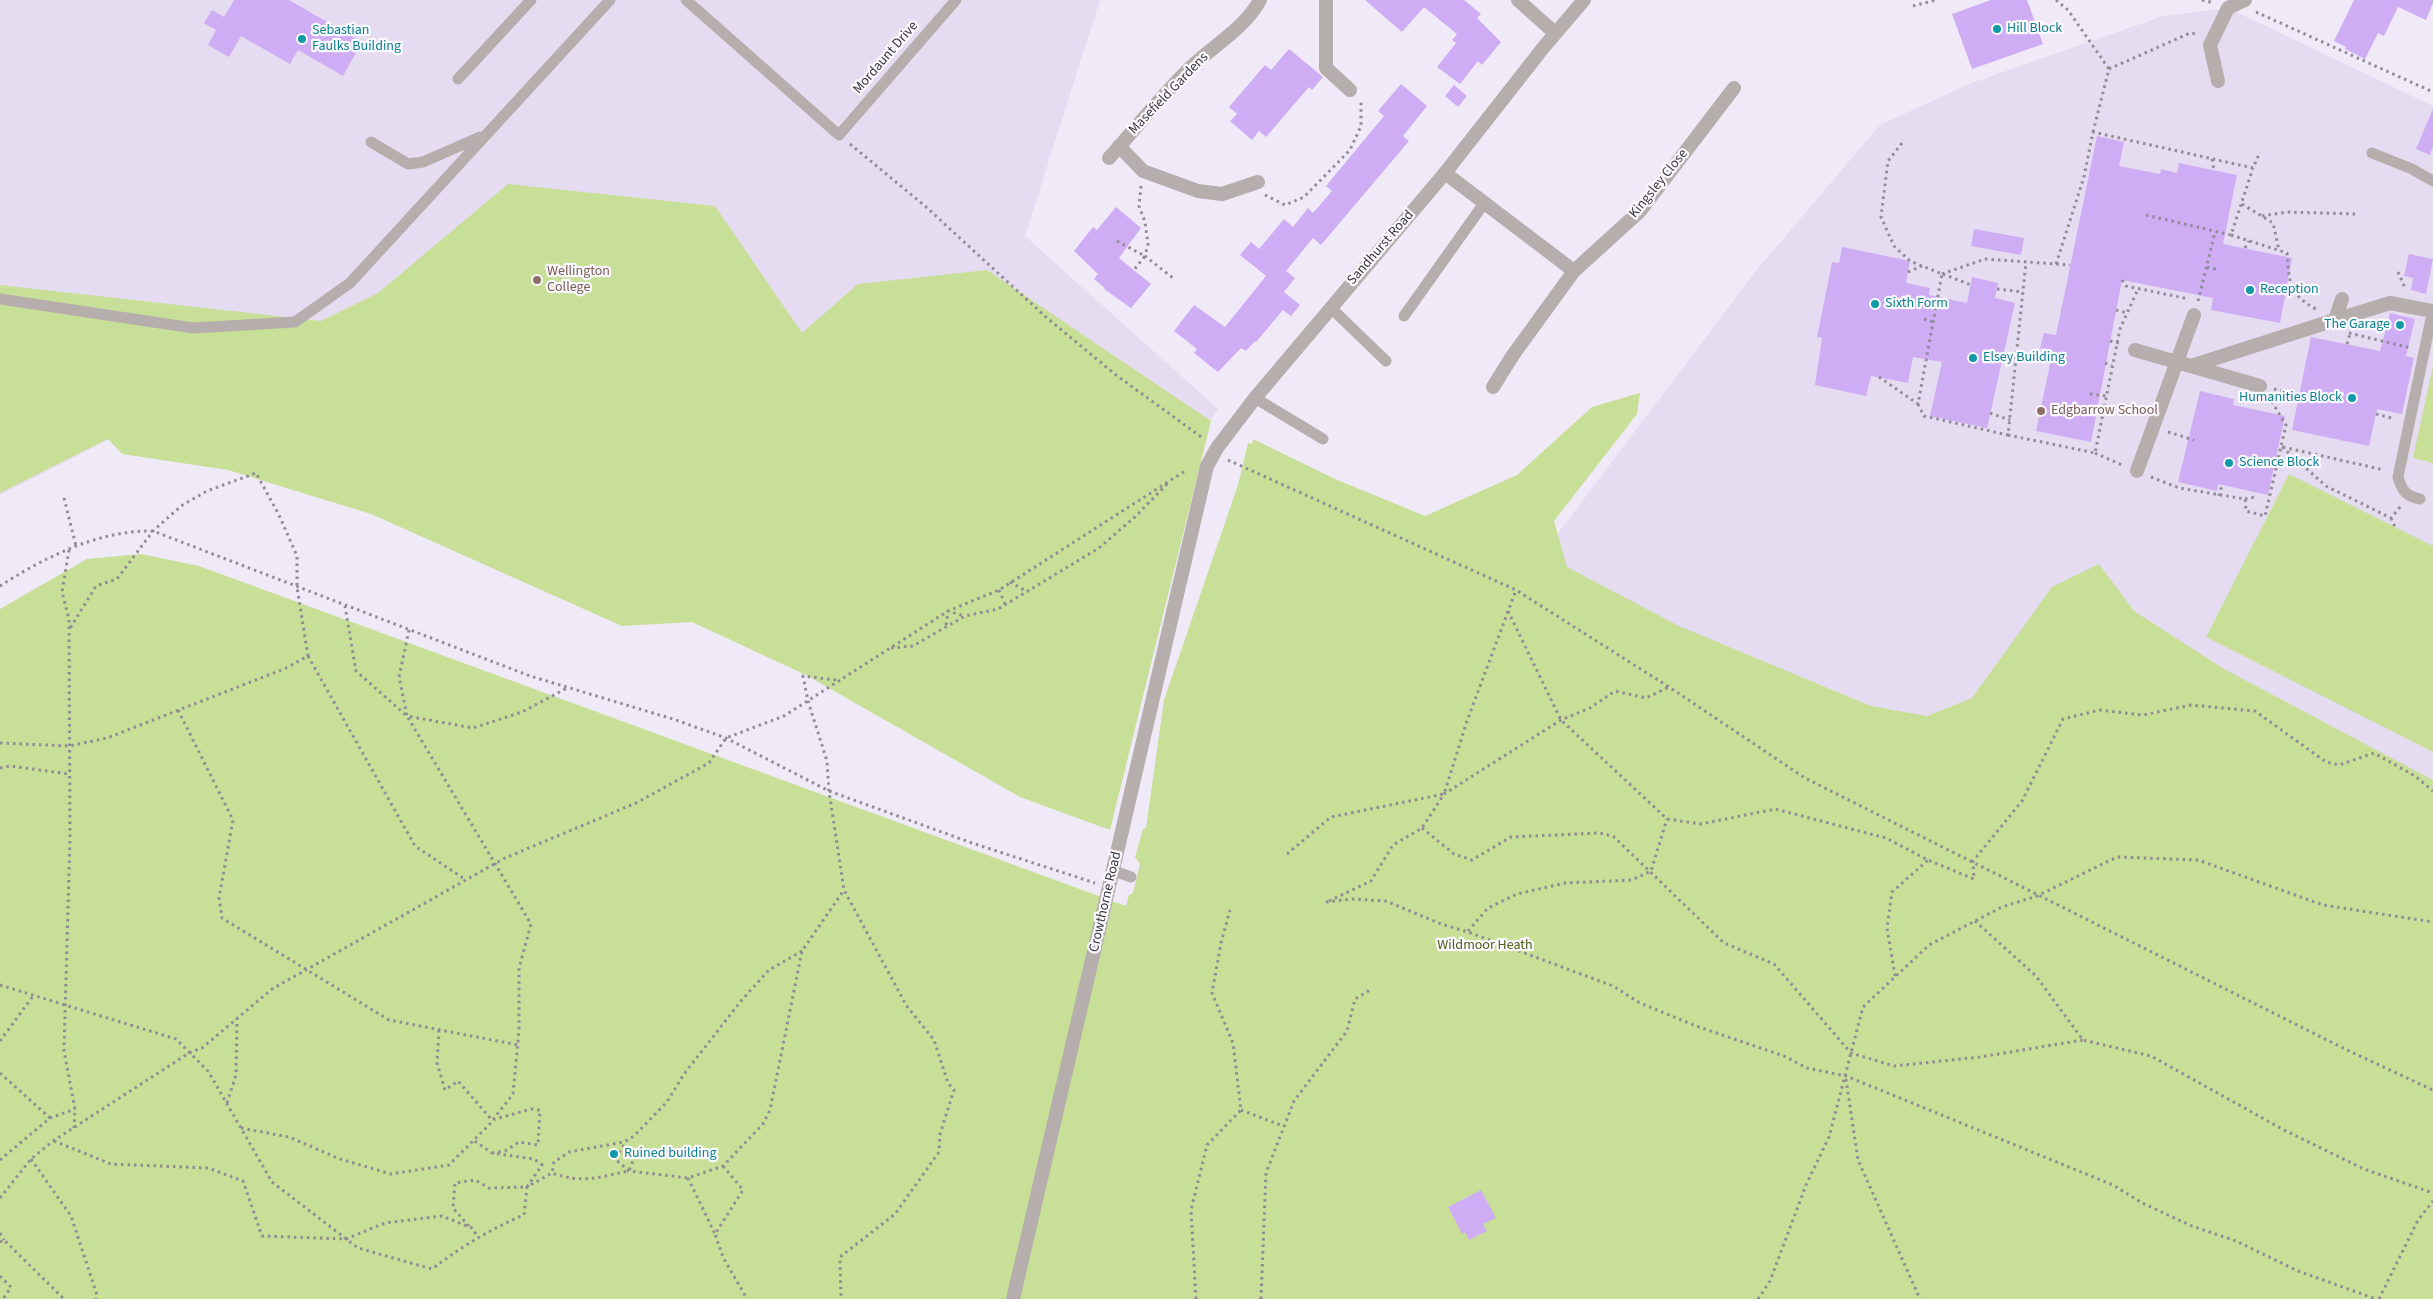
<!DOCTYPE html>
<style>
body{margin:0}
canvas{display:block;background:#f0e9f8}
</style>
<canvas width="2433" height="1299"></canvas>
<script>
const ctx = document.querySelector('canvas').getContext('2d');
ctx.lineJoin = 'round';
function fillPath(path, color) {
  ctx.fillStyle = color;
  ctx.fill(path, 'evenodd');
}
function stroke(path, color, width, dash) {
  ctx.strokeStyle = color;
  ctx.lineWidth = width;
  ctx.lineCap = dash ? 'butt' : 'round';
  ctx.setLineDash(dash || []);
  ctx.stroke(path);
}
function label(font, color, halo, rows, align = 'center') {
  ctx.font = font + ' "Source Sans 3",sans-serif';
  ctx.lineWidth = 4.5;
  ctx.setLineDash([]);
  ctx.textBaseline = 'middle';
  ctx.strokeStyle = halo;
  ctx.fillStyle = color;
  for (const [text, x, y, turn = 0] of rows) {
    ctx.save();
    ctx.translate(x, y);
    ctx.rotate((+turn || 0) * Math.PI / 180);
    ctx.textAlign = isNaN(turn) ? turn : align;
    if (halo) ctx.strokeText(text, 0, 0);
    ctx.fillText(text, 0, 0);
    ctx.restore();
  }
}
fillPath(new Path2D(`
 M0,0H1100L1025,236L1218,409L1200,437L338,323L0,495Z
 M2228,8L2433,106V791L2018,828L1528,573L1755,272L1880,125L1969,84L2163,16Z`), '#e5dcf1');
fillPath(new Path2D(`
 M508,184L715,206L802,333L858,284L987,270L1211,421L1110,830L1020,797L806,675L692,622L622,626L371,514L228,470L122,454L108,439L0,493V285L321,321L378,293Z
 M2433,366V463L2413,458Z
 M1640,393L1637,414L1554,521L1567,567L1679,626L1818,684L1871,706L1927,716L1972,698L2052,587L2099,564L2134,611L2224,669L2433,780V1299H0V609L87,559L141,554L199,566L1126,906L1129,895L1133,893L1140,864L1135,857L1143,829L1146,828L1164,700L1238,485L1248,443L1252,444L1253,439L1335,479L1425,516L1517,475L1592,407Z
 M2289,474L2433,546V752L2206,637Z`), '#c8df97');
fillPath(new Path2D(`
 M234,0H289L362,42L343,76L298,50L290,64L241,36L229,57L208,45L216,30L204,23L212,10L224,17Z
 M1365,0H1464L1481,14L1477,18L1501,42L1482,65L1478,61L1460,84L1437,67L1456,43L1452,40L1457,34L1424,7L1402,32Z
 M1991,0H2027L2043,44L1972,69L1952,14Z
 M2354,0H2433V3L2426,20L2398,7L2384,36L2378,33L2365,59L2345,49L2346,47L2334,41Z
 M1289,49L1323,77L1312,90L1309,87L1266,137L1259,131L1252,140L1230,121L1237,114L1229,107L1265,65L1271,70Z
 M1401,84L1427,106L1403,136L1409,141L1321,245L1313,238L1286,271L1295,278L1284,292L1300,305L1291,316L1283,310L1256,342L1255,341L1246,351L1241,348L1218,372L1194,353L1197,349L1174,331L1194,305L1225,327L1266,276L1240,255L1251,242L1259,249L1284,219L1293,227L1308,208L1313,213L1332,191L1326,186L1384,116L1378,111Z
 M1454,85L1467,96L1458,107L1445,96Z
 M2433,109V146L2430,155L2416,149Z
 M2097,136L2124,142L2119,166L2160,174L2161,169L2177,173L2179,163L2237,175L2223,244L2292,258L2280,323L2211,310L2213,298L2122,280L2091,442L2036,431L2053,350L2040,348L2044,333L2056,335Z
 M1116,207L1141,228L1119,258L1151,284L1131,308L1104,289L1105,288L1094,279L1098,274L1074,251L1093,227L1097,230Z
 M1974,229L2024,238L2021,255L1971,246Z
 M1842,247L1910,261L1906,283L1930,288L1929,295L1967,303L1972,277L1998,283L1995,298L2015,303L1987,428L1930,416L1942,362L1913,357L1908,383L1871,376L1866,396L1815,385L1822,338L1817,337L1832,262L1839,263Z
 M2409,254L2433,259L2426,294L2411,290L2413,278L2404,276Z
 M2390,313L2415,319L2406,356L2414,358L2402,414L2377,409L2369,446L2292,430L2311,337L2380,351Z
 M2200,391L2234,399L2233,405L2285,416L2268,495L2218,484L2217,491L2178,482Z
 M1481,1190L1496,1218L1483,1224L1487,1231L1469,1240L1465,1232L1462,1234L1448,1207Z`), '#ceadf4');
stroke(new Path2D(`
 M2056,0L2068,10L2109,69
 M2202,0L2214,3
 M1913,6L1936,0
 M2256,12L2433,92
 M2093,132L2109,69L2190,33L2197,34
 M850,144L925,206L1047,318L1116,375L1204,439
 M2212,159L2214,171
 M1141,186L1139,206L1145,222L1148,244L1145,256L1173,278
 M1265,195L1285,205L1304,197L1350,150L1361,126V100
 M2242,204L2273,223L2279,250
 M2146,215L2231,235L2253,168
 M2262,216L2287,212L2355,214
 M2231,235L2287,253C2289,281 2289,295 2316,309
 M1117,241L1145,256L1134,270
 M2245,248L2249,241
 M2056,264L2084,177L2093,132L2253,168L2260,152
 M2207,267L2219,270
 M1908,272L1922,266
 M2398,272L2406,290
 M1942,274L1985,259L2070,265
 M1943,274L1971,285
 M2122,280L2126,286L2189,299
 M1997,289L2023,292
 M2198,301L2215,232
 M2116,310L2127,313
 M1924,319L1934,322
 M2349,333L2411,348
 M2110,341L2119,343
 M2347,344L2350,333
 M2105,363L2112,366
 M1879,377L1918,404L1942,274L1910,261L1894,246L1881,217L1888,161L1902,143
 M2274,389L2299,395
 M2090,394L2106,396
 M1918,404L1924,416L2008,435L2026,262
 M1990,413L2010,420
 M2376,414L2395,419
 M2168,432L2194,440
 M2008,435L2095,453L2120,329L2138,289
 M2282,447L2326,486L2391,518L2401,506
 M2283,447L2384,470
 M2095,453L2122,465
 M1228,460L1516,590L1669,687L1805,778L2349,1051L2433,1090
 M2151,477L2179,488L2245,499L2246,511L2265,516L2286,425L2269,397
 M2219,496L2222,485
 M64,498L76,546
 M2245,499L2255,497
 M2391,518L2395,527
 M69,550L62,592L69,619L70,838L64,1051L75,1109L74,1128
 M1010,582L1026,591
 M0,586C45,557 99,530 153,531L530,676L673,719L726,738L829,791L972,843L1095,883
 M999,590L1005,604
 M1508,611L1561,720L1667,819L1701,824L1775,809L1886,838L1928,860L1974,879L1973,861L2022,801L2063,719L2100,710L2143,715L2191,705L2255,711L2326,762L2339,765L2374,753L2415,776L2433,791
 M946,625L948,611L964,616
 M409,630L399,677L407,716L473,728L522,712L567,688
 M891,648L913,646L965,616L998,609L1099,548L1136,516L1168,483
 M308,656L415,846L466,880
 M836,680L803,676L808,701L827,761L829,791L844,890L906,1005L934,1040L948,1083L954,1090L940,1134L939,1152L895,1214L840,1257L841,1299
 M178,710L233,820L219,898L222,918L389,1020L518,1045
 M0,743L69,746L107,738L284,669L308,656L297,587V556L279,515L256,473L207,491L181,506L153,531L117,579L96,586L69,630
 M0,768L10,766L69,774
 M1422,828L1454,854L1472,860L1511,837L1599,833L1613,836L1724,943L1774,964L1851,1053L1894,1066L1980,1057L2083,1040
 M1287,854L1331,817L1444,794L1467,721L1516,590
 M1329,901L1371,881L1393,845L1422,828L1444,794L1561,720L1590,708L1615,691L1646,698L1669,687
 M1326,902L1352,899L1386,901L1441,924L1468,932L1613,986L1640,1003L1696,1026L1784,1056L1807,1068L1846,1076L2113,1185L2142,1203L2192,1226L2236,1241L2298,1271L2376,1299
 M1975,921L2036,976L2083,1040L2151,1056L2284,1130L2364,1169L2433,1193
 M1468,931L1488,908L1517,894L1565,883L1632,880L1651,871L1667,819
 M802,951L769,970L741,1001L684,1074L667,1102L634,1136L624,1142L569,1152L554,1162L552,1173C582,1184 599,1177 629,1171L636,1153L632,1148L623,1146L615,1159L629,1171L688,1178L723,1166L763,1124L770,1110L802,951L844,890
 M1895,976L1887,928L1892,892L1928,860
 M0,985L176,1039L208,1071L272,1182L358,1248L432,1269C461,1247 490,1229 524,1215L527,1187L552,1173
 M439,1030L437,1063L445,1090L458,1081L492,1120L531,1109L540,1110L538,1145L519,1142L505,1151L492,1153
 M0,1041L33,996
 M0,1073L50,1118
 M1846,1079L1858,1160L1920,1299
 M227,1103L236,1075L237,1019
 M1241,1110L1283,1126
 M241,1128L289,1137L340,1159L391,1174L449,1165L489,1125L513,1094L519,1031V968L531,924L407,716L356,671L345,606
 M54,1141L111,1164L208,1168L243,1181L262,1236L346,1239L385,1223L442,1216L472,1228L478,1237
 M31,1159L71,1216L97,1295L96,1299
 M0,1160L50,1118L75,1109
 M723,1166L743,1190L715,1234L723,1257L747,1299
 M688,1178L715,1234
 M0,1198L31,1159L53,1141L189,1053L202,1048L272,989L505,858L636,803L709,763L726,738L784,716L948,611L999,590L1185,471
 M469,1226L453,1208L455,1183L475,1180L489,1188L527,1187L542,1165L534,1159L492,1153L473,1140
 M0,1233L4,1240
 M0,1242L4,1240L64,1299
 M0,1276L11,1287L3,1299
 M1196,1299L1191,1210L1207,1145L1241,1110L1233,1043L1212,993L1221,943L1230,910
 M1261,1299L1266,1173L1294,1101L1347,1031L1355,999L1370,990
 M1758,1299L1770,1281L1806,1185L1829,1137L1863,1007L1929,945L2002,907L2037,896L2117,857L2198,860L2323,905L2433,922
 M2379,1299L2418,1220L2433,1201`), '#908b95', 3, [2.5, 4]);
stroke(new Path2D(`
 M686,0L839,135L956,0
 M458,79L531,0
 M371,142L408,164L423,162L480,137
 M2372,153L2412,169L2433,181
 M0,299L193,328L295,322L350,283L610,0
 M1330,307L1386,361
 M1404,316L1485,202
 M1255,398L1323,439
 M2420,499C2406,496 2402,491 2398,477L2433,309
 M1114,871L1131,877`), '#b6aeac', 11);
stroke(new Path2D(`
 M2335,320L2390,303L2433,311
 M2135,350L2260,386
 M2191,366L2335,320L2342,299
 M2137,471L2194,315`), '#b6aeac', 14);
stroke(new Path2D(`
 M1326,0V68L1350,90
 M1518,0L1555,33
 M2218,81L2210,45L2228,8L2245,0
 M1119,146L1143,171L1198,191L1222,194L1258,182
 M1109,158C1136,128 1162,95 1191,67C1214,45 1245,28 1260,0
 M1445,173L1574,271
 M1493,387L1513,355L1574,271L1640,211L1734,88`), '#b6aeac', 14);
stroke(new Path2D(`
 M1013,1299L1207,466L1217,448L1255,398L1445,173L1543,48L1584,0`), '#b6aeac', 14);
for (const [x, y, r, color] of [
 [1997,29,5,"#0f9aa8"],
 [302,39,5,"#0f9aa8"],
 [537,280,5,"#8d6e63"],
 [2250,290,5,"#0f9aa8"],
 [1875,304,5,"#0f9aa8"],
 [2400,325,5,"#0f9aa8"],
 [1973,358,5,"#0f9aa8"],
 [2352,398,5,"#0f9aa8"],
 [2041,411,5,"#8d6e63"],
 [2229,463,5,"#0f9aa8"],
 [614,1154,5,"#0f9aa8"]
]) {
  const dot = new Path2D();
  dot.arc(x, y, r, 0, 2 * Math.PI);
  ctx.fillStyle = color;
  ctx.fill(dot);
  stroke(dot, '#fbf8fe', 2);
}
label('14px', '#0d838f', '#fbf8fe', [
 ["Hill Block",2007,29],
 ["Sebastian",312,31],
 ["Faulks Building",312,47],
 ["Reception",2260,290],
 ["Sixth Form",1885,304],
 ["The Garage",2390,325,"right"],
 ["Elsey Building",1983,358],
 ["Humanities Block",2342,398,"right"],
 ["Science Block",2239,463],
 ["Ruined building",624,1154]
], 'left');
label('14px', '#3b383e', '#fbf8fe', [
 ["Mordaunt Drive",886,58,-49],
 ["Masefield Gardens",1169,94,-46],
 ["Kingsley Close",1659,184,-51],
 ["Sandhurst Road",1381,248,-49],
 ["Crowthorne Road",1106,902,-77]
]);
label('14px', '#785e54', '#fbf8fe', [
 ["Wellington",547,272],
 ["College",547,288],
 ["Edgbarrow School",2051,411]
], 'left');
label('14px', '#4d5f1a', '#fbf8fe', [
 ["Wildmoor Heath",1485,946]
]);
</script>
